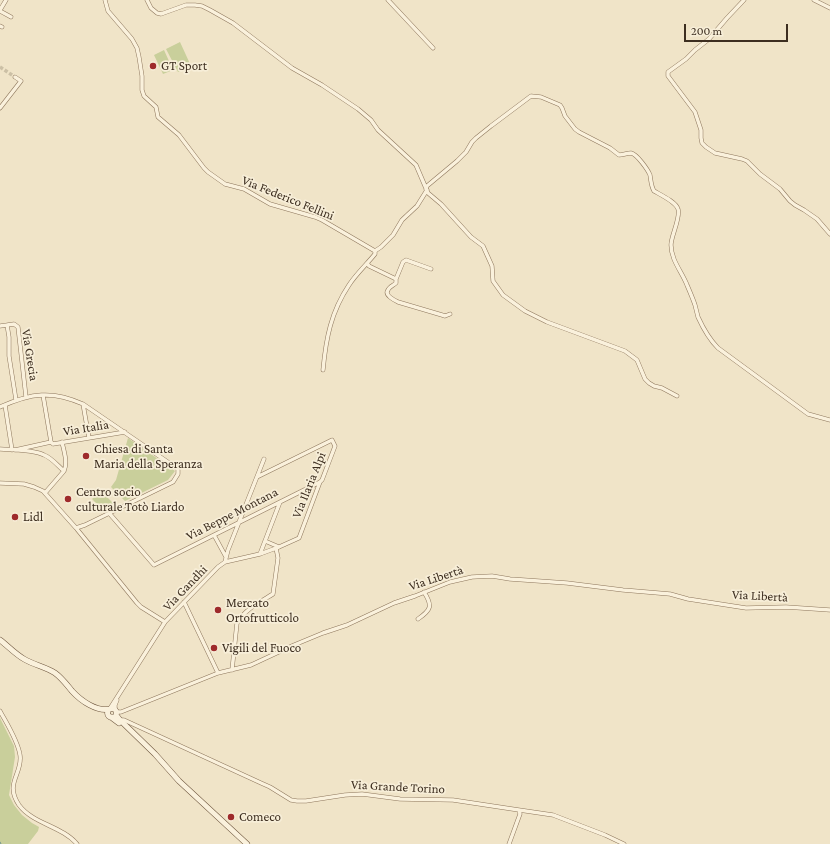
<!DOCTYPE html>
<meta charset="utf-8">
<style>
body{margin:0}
#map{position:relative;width:830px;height:844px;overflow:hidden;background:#f0e4c8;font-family:"Crimson Pro",serif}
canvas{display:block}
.scale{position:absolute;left:684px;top:24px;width:104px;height:18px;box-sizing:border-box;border:2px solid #3d2e20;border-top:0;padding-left:5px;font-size:12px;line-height:14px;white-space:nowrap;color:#3d2e20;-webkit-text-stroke:3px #f7eed8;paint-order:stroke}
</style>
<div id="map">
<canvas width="830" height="844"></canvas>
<div class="scale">200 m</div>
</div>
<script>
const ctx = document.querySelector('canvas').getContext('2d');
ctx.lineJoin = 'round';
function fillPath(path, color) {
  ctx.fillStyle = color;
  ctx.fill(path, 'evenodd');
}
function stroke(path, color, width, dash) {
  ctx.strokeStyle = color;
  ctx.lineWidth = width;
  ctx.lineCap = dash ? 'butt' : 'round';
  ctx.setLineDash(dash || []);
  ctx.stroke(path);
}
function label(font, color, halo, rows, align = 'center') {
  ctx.font = font + ' "Crimson Pro",serif';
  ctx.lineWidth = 3.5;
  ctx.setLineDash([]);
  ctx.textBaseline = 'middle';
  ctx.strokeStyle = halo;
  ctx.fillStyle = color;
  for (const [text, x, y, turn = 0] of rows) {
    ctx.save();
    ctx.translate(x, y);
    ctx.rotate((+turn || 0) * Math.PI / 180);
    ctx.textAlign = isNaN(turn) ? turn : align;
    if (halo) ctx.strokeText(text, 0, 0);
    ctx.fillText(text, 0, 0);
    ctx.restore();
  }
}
fillPath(new Path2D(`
 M180,42L191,66L178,72L166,49Z
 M164,50L173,70L163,74L154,55Z
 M128,438L175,471L168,480L125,501L111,487L116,480Z
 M101,491L116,506L105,512L92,499Z
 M0,718L14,746L15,757L9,795L14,805L22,815L32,823L39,827L38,831L28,844H0Z`), '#c9cf9b');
stroke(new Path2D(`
 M0,842L1,844`), '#6f938a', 1);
stroke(new Path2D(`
 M0,67L15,77`), '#ccc0a6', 3.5, [3.5, 2]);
const street = new Path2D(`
 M105,0L108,11L132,39L137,48L139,57L142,76V90L144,96L156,107L158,117L179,135L204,168L208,172L225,184L244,189L270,204L315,217L322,220L375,251
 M147,0L151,8L157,13L161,14L186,5H195L202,6L210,10L233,23L292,68L322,85L358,109L371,120L378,130L416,165L428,193L441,204L471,237L483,246L492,266L493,281L503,295L525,311L547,322L625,351L637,360L645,379L649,383L654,386L662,388L677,396
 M388,0L433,48
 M744,0L727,18L709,39L695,50L686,59L668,72V76L695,112L701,130V138L702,143L706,147L715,153L742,159L747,161L760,174L780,189L790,201L795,205L804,210L817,219L830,234
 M814,0L830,8
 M0,10L6,0
 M0,11L11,17
 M0,26L2,27
 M0,108L21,81L15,77
 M426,189L427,186L457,161L466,152L472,142L476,138L491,126L531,96L541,97L560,105L562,108L565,116L575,129L579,132L610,148L619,155C623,155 627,153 631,153C637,154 648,170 650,175C651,181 651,186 654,191C661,195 676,202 678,209C681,217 671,236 671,245C671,260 682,272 687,285C690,292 693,299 695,305C696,309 697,313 698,317C703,328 710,340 718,348L808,414L830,420
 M367,263L369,266L396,279V283C394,285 389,287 388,290C384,295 394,300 398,302L442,315L445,316L450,314
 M396,279L403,262L406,260L431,269
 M7,325L9,337V356L16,400
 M0,326L14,324L18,327L26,397
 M323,370C326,338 331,312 349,285C356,274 367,264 375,254V251L381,247L393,235L402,220L417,206L427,190
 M43,395L51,442
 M83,404L89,438
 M5,405L12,450
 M0,407C31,393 52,390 83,404L178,469V474L173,482L85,525L76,528
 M0,449C13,450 32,449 44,455C52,458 58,466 64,471
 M15,450L51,442L53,444L125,432
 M0,483L24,484L34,487L43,491L76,528L137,603L141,607L165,622
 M45,493L64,471C68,462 64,452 62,442
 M109,513L154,565L320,482
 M214,535L226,557
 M265,541L279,547
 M260,554L280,502
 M225,562L228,550L264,459
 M184,602L218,673
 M418,619C431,610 433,606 424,592
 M232,670L237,623C245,609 260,602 273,594L278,558L276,548
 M115,709V705L117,700
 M109,710L165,622L218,567L225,562L260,554L279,547L299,538L320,482L322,480L335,446L332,440L257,477
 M0,711C7,724 18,741 20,755C23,774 4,783 19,805C33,824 62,826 77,844
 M117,712H121L218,673L251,665L294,645L323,633L347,625L394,603L415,596L450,582L472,577L492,576L510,579L567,583L623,590L670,594L688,599L746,608L786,607L830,610
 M119,720H124L261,783L270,787L291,800L297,801H306L345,795L362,794L400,799L453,800L519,810L553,815L605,835L624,844
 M509,844L520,814L519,810`);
const secondary = new Path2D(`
 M0,640C8,646 15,654 24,659C34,665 46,667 55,673C62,678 67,685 72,691C81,701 97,712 110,709
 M107.5 713a4.5 4.5 0 1 1 9 0a4.5 4.5 0 1 1-9 0Z
 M116,715L120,720L155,754L179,781L247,844
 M111,717L119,723`);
stroke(street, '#8d765c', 4.5);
stroke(secondary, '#6f573f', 6);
stroke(street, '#faf1dc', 3.5);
stroke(secondary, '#faf1dc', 5);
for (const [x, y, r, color] of [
 [153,66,4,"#9e2a2b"],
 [86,456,4,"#9e2a2b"],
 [68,499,4,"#9e2a2b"],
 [15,517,4,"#9e2a2b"],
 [218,610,4,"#9e2a2b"],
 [214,648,4,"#9e2a2b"],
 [231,817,4,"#9e2a2b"]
]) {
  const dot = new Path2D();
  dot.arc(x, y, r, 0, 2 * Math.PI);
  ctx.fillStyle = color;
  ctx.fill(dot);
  stroke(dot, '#f7eed8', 1.5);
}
label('13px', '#3d2e20', '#f7eed8', [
 ["GT Sport",161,66],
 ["Chiesa di Santa",94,449],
 ["Maria della Speranza",94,464],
 ["Centro socio",76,492],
 ["culturale Totò Liardo",76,507],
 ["Lidl",23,517],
 ["Mercato",226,603],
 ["Ortofrutticolo",226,618],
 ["Vigili del Fuoco",222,648],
 ["Comeco",239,817]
], 'left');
label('13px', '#3d2e20', '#f7eed8', [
 ["Via Federico Fellini",288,198,22],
 ["Via Grecia",30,355,81],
 ["Via Italia",86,428,-9],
 ["Via Ilaria Alpi",309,485,-68],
 ["Via Beppe Montana",232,514,-27],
 ["Via Libertà",436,578,-18],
 ["Via Gandhi",185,588,-46],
 ["Via Libertà",760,596,3],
 ["Via Grande Torino",398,787,3]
]);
</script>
